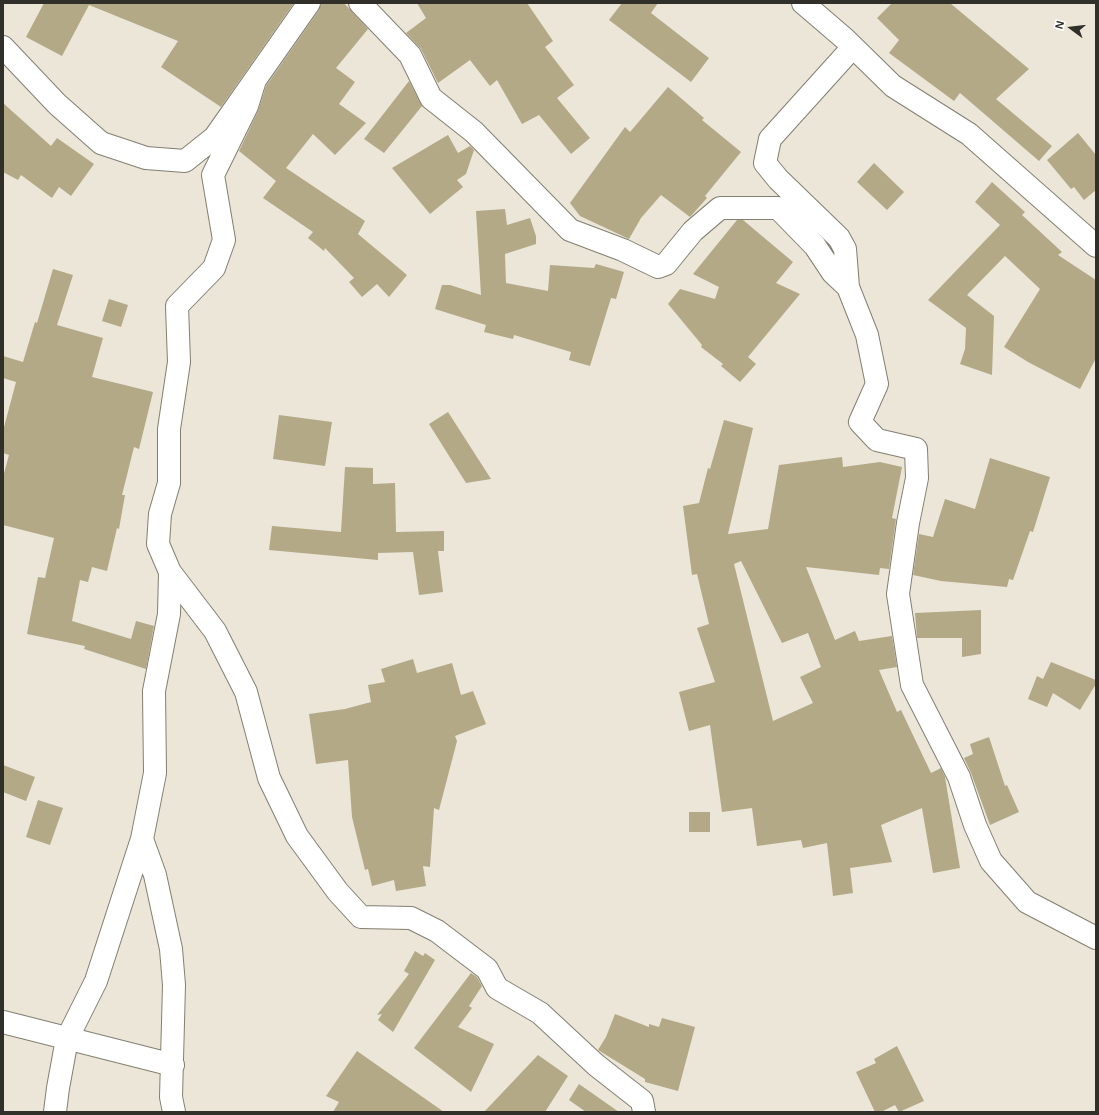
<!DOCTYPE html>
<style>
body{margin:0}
#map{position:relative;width:1099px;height:1115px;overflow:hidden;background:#ebe6d7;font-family:Helvetica,sans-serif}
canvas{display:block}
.frame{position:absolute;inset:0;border:4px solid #302f29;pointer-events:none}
.north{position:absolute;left:1051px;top:8px;width:40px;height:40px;-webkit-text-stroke:3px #fff;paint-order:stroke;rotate:285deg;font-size:11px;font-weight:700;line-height:16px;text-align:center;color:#302f29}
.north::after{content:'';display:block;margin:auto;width:14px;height:18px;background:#302f29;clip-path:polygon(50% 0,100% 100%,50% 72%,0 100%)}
</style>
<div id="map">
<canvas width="1099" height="1115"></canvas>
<div class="frame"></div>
<div class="north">N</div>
</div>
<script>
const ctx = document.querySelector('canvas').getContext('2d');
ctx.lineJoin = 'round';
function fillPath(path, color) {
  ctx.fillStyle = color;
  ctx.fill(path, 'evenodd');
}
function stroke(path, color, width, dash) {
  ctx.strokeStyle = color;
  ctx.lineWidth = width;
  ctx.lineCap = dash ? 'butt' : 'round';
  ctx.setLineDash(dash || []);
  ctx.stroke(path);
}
fillPath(new Path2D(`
 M44,3H294L221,107L161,67L178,41L89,5L62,56L26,37Z
 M321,3H344L368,29L336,68L355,82L339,104L366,123L335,155L313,134L286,168L365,221L358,234L407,275L389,297L377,284L362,297L349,282L354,278L325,248L324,251L308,238L313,232L263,198L276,181L239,151L258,111L266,86L319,10Z
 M417,3H527L553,41L545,47L574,85L557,98L590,138L571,154L539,115L522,124L497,80L490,86L470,60L438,83L421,49L406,33L426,18Z
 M622,3H658L651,13L709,58L691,82L609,20Z
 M892,3H950L1029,69L996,99L1052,146L1039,161L960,93L954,101L889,53L899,40L877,18Z
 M409,81L422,106L384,153L364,139Z
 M668,87L704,118L702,120L741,152L705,196L707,198L690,217L661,195L641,218L629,239L580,216L570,203L625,127L630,132Z
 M3,103L51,146L57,138L94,164L71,196L59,187L52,198L21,175L18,180L3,172Z
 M1078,133L1096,155V190L1084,200L1074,187L1071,189L1047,160Z
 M448,135L458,153L470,146L474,150L466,174L457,180L463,187L430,214L392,168Z
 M874,163L904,192L887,210L857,182Z
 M992,182L1025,212L1022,215L1062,252L1058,255L1096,280V358L1080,389L1028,362L1004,347L1040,289L1005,256L967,295L994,316L992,375L960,364L965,349L966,328L928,300L1000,225L975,202Z
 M505,209L507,225L530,218L536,236V244L505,254L506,283L548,291L550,265L594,268L596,264L624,272L616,299L611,298L590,366L569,360L571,352L514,335L513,339L484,332L486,325L435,309L442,285H450L481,295L476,211Z
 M737,220H743L793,262L776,283L800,294L748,357L756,364L740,382L721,366L723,364L701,347L702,345L668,304L680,289L715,299L719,287L693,274Z
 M53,269L73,275L57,325L103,338L92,377L153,392L139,449L134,447L122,495H125L119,529L117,528L107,571L92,567L88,582L80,580L72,621L131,639L136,621L154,626L146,669L84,649L85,646L27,634L38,577L45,578L54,538L3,525V477L9,455L3,453V431L16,382L3,378V356L23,362L35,322L37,323Z
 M109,299L128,305L121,327L102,321Z
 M448,412L491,479L466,483L429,424Z
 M279,415L332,422L325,466L273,459Z
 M724,420L753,428L728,534L768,529L779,465L842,457L843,467L880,462L902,467L892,518L896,519L889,569L880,568L879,575L806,567L835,640L855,631L859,641L892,636L897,667L879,670L897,712L901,710L931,773L941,768L945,777L960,868L933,873L922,808L881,825L892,862L850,868L853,893L833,896L827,843L803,848L801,840L757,846L752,808L722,812L710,725L689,731L679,692L715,682L697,628L709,624L697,574L692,575L683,506L699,503L708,468L710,469ZM741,561L782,643L808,633L821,667L800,677L813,703L773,721L734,564Z
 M990,458L1050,477L1033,532L1030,531L1013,580L1009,579L1007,587L941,581L913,575L919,534L933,537L945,499L975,509Z
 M345,467L373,468V484L395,483L396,532L444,531V551H438L443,592L419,595L413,552L378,553V560L269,550L272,526L341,532Z
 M981,610V654L962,657V638H917L915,613Z
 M413,659L417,673L452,663L461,695L473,691L486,724L455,736L457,741L439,810L434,808L430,867L423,866L426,886L396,891L394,880L372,886L368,869L365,870L352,817L348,760L316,764L309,714L345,709L371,702L368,685L385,682L381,669Z
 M1051,662L1096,680V684L1080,710L1053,693L1047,707L1028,699L1037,676L1043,679Z
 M989,737L1005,786L1007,785L1019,812L990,825L971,773L964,758L973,754L970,744Z
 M3,765L35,777L26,801L3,792Z
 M38,800L63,808L50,845L26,837Z
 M689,812H710V832H689Z
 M415,951L423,956L425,953L435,960L393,1032L378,1020L382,1014L377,1015L409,974L404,971Z
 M471,973L477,977L482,986L469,1006L472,1008L458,1027L494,1044L471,1092L414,1048Z
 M615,1014L649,1027V1024L659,1027L662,1018L695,1027L678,1091L645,1082V1079L598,1050L606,1037Z
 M897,1046L924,1101L899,1112L895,1105L881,1112H875L856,1072L876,1063L874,1059Z
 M357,1051L444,1112H333L339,1102L326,1096Z
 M538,1055L568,1076L545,1112H484Z
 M579,1084L619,1112H586L569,1100Z`), '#b3a987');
const street = new Path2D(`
 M360,3L410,55L431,98L474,132L570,230L623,250L658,267L666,264L693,231L720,208H778L815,246L833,273L848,287
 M803,3L845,39L893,86L969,134L1096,246
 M3,47L57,104L101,143L146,158L185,161L215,137L309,3
 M853,47L770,139L765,163L778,179L839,238L845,249L848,287L867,335L877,384L860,422L877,440L916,449L917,478L908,523L898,594L912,685L959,777L975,825L991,861L1027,902L1096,938
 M170,572L215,631L246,692L269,778L297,836L338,892L361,917L411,918L437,931L487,969L497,988L540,1013L596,1065L642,1101L644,1112
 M142,839L155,875L171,949L174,985L171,1097L174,1112
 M3,1022L173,1065
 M55,1112L58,1088L67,1039L96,981L142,839L155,773L154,691L169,614L170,572L158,544L160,514L169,483V429L179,362L177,306L214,268L224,240L213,175L247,106L255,80`);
stroke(street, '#837f71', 24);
stroke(street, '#fff', 22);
</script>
